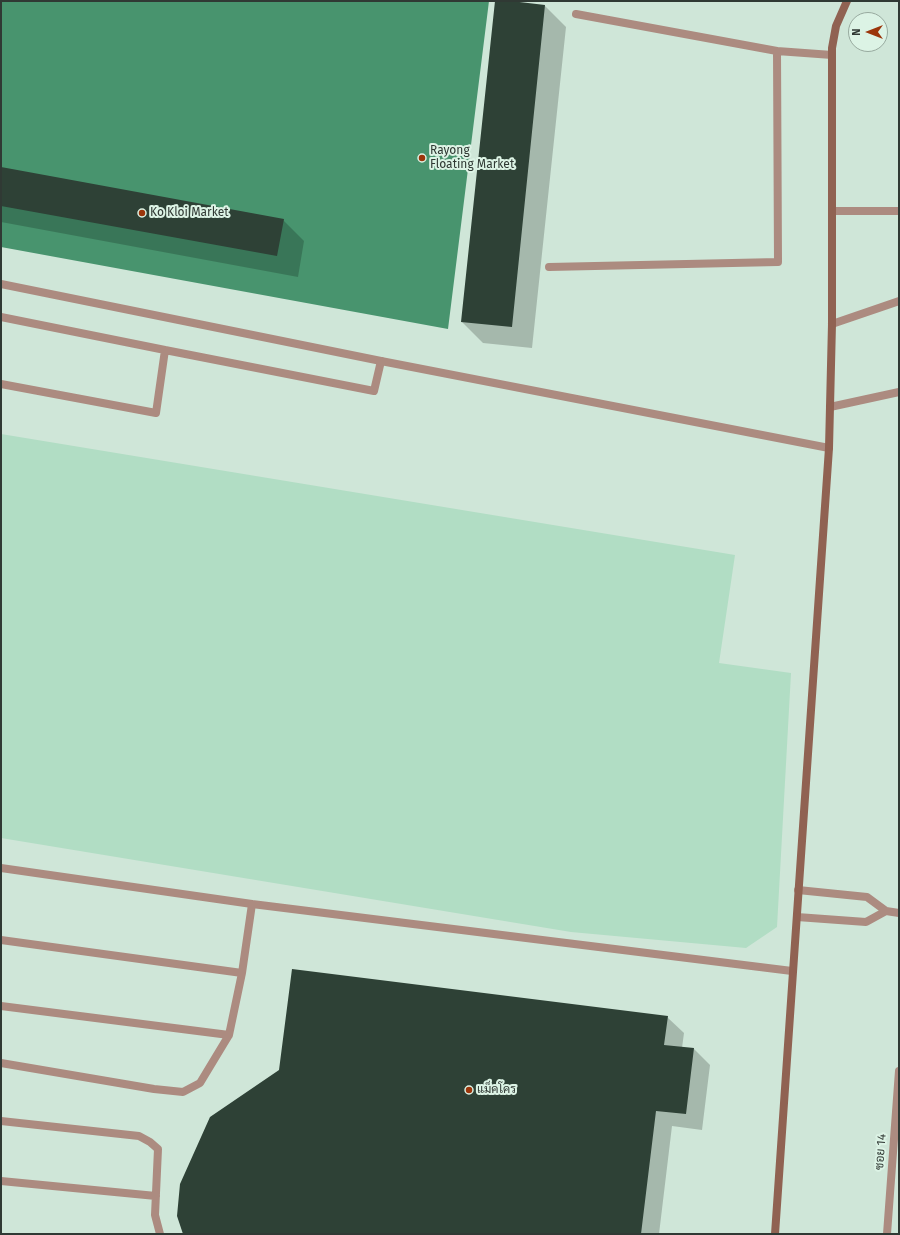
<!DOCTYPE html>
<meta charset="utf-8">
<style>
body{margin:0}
#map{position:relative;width:900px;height:1235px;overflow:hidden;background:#cfe6d8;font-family:"Fira Sans",sans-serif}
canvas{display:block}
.frame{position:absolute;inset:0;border:2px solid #303934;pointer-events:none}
.north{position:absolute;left:848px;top:12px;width:40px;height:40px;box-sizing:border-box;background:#dcf3e5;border:1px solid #97a99e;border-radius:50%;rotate:270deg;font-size:11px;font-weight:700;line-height:16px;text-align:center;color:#303934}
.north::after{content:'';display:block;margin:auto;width:14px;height:18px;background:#9b350b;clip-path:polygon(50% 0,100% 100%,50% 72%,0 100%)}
</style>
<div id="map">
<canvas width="900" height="1235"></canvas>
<div class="frame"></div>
<div class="north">N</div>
</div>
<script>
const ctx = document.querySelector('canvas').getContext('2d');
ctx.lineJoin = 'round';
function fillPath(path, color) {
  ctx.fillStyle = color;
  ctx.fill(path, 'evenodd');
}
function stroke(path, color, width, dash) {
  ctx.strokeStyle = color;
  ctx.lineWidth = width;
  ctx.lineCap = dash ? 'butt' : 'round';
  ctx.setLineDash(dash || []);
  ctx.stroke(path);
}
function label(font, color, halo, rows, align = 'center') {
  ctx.font = font + ' "Fira Sans",Sarabun,sans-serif';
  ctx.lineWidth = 4;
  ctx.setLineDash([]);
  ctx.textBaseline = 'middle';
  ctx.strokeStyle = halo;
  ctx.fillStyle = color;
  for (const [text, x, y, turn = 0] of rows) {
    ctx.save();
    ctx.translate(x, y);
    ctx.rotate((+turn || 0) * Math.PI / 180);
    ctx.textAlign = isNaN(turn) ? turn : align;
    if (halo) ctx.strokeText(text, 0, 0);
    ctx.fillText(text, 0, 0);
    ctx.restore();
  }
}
fillPath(new Path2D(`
 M1,434L735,555L719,663L791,673L777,927L746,948L571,932L1,838Z`), '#b1ddc4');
fillPath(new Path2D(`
 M1,1H489L448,329L1,247Z`), '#48946e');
fillPath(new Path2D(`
 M496,1L545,6L566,27L532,348L483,343L462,322Z
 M1,168L283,220L304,241L298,277L1,222Z
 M667,1017L684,1033L682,1048L694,1049L710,1065L702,1130L672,1126L659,1234H184Z`), '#0003');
fillPath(new Path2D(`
 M495,1H511L545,5L512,327L461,322Z
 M1,167L284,219L277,256L1,206Z
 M292,969L668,1016L664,1045L694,1048L686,1114L656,1111L641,1234H183L177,1216L180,1184L210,1117L279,1070Z`), '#2e4136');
stroke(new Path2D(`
 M576,14L777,51
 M833,211H899
 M549,267L778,262L777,51L832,55
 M1,317L165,350L156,413L1,384
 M165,350L374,391L381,361
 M1,868L252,904L792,971
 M1,940L242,973
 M1,1006L229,1035
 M1,1063L154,1089L183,1092L200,1083L229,1035L242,973L252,904
 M1,1121L139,1136L150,1142L158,1149L155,1215L160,1234
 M1,1181L156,1196`), '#ac8b80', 8);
stroke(new Path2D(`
 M1,284L381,361L829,448
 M832,324L899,301
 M830,407L899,392
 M798,890L867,897L886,911L899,913
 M797,917L866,922L886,911
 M887,1234L899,1071`), '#ac8b80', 8);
stroke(new Path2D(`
 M775,1234L829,448L832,324V48L836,26L847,1`), '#906252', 8);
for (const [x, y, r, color] of [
 [422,158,4,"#9b350b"],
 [142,213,4,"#9b350b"],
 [469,1090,4,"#9b350b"]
]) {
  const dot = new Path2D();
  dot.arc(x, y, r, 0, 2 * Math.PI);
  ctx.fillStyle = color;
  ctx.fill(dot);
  stroke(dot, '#dcf3e5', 1.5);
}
label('12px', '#303934', '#dcf3e5', [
 ["Rayong",430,151],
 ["Floating Market",430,165],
 ["Ko Kloi Market",150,213],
 ["แม็คโคร",477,1090]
], 'left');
label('12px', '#303934', '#dcf3e5', [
 ["ซอย 14",881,1152,-86]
]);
</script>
